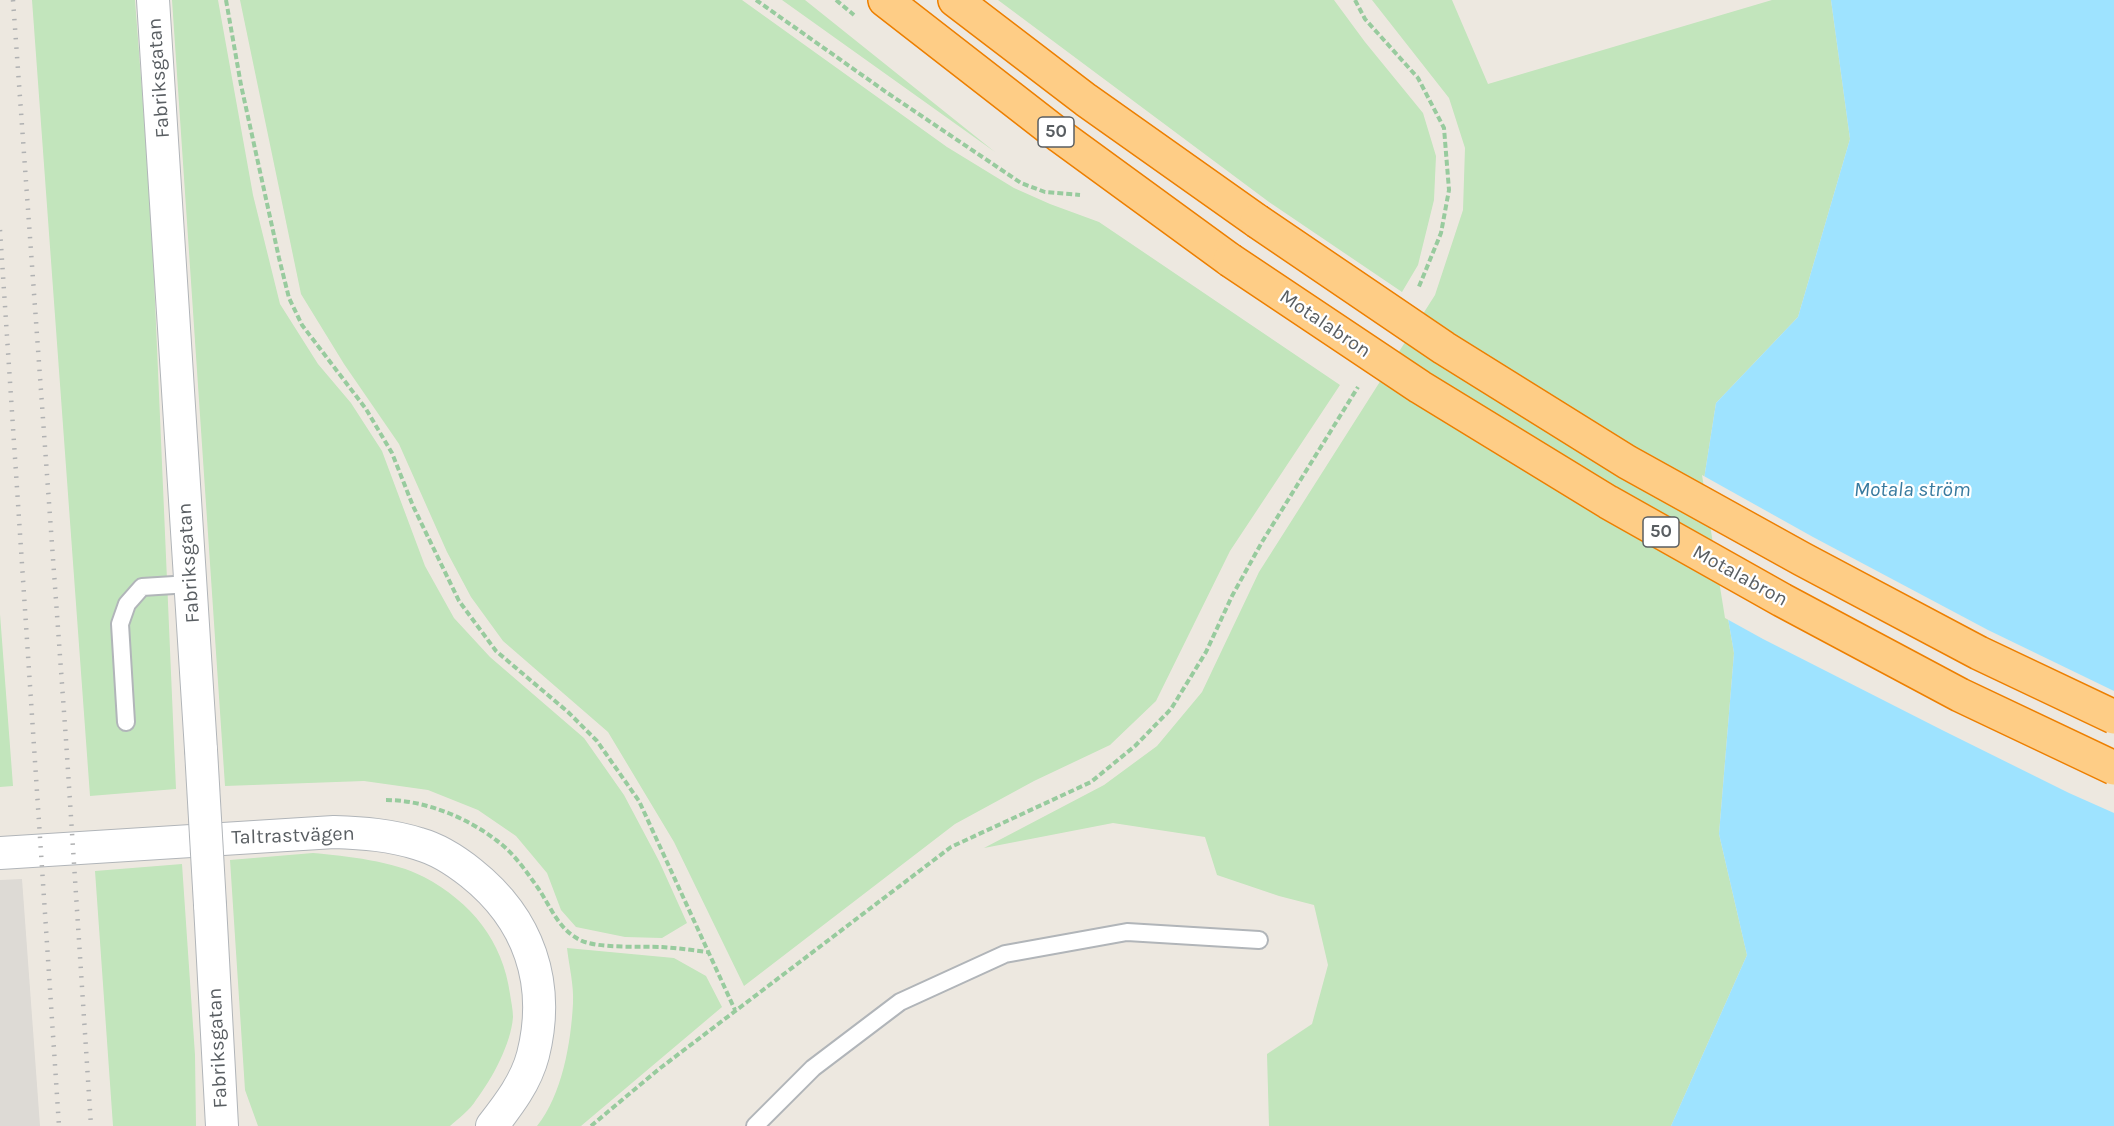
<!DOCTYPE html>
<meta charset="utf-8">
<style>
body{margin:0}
canvas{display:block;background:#ede8e0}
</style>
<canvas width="2114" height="1126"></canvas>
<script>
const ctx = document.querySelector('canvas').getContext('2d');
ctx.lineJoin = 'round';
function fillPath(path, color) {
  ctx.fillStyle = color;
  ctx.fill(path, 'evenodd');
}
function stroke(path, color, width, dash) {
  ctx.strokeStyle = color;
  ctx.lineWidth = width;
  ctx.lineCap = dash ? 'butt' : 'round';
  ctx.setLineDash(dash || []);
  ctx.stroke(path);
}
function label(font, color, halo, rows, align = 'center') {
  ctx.font = font + ' Karla,sans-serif';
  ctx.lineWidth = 4.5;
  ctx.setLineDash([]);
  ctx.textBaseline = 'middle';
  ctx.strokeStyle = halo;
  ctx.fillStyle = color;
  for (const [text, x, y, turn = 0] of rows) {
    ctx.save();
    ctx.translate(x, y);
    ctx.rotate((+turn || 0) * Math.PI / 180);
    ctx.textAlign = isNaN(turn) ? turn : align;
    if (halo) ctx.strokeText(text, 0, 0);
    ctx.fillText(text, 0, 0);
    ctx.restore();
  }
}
fillPath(new Path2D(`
 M22,879L40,1126H0V880Z`), '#dddad5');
fillPath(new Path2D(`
 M32,0H135L151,208L176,789L90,796Z
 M172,0H218L253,195L280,304L318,364L351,403L382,451L425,566L454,618L490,657L584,738L624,795L659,861L687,923L662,938L625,937L576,927L561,910L547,873L516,836L478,810L428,790L364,781L225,786Z
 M240,0H742L947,147L1014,188L1050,204L1099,222L1340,385L1230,551L1156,701L1110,745L1034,781L955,824L744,986L674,842L608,732L503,641L471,597L447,552L399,444L344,364L301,294Z
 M782,0H805L995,152Z
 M998,0H1334L1365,42L1423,113L1436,156L1434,200L1418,265L1402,292L1269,202Z
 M1372,0H1452L1488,84L1772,0H1831L1850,139L1798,317L1716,403L1704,479L1734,653L1719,834L1747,955L1671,1126H1269L1267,1054L1312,1024L1328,965L1314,905L1279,896L1217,875L1205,837L1113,823L984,848L1104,785L1157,746L1202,692L1259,572L1435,295L1463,210L1465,148L1449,98Z
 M0,614L13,786L0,787Z
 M313,853C346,856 394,861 424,877C471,902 503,941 510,994C511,1001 513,1010 513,1017C511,1044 492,1079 476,1100C470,1110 459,1118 450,1126H258L245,1090L230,860Z
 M182,864L195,1055L196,1126H113L95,871Z
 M567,948L674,958L706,976L722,1007L581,1126H537C562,1095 571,1043 573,1003C574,985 569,966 567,948Z`), '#c2e5bc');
fillPath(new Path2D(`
 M1831,0H2114V1126H1671L1747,955L1719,834L1734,653L1704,479L1716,403L1798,317L1850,139Z`), '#9ee3ff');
fillPath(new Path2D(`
 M1702,475L1813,537L1988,630L2114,691V813L2069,793L1944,731L1763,639L1725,618Z`), '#ede8e0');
const lane = new Path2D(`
 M126,722L120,624L127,604L142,587L190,584
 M755,1126L813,1068L900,1002L1005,954L1127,932L1259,940`);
const street = new Path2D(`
 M153,0L201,750
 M0,853L334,832C363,833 391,835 419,844C437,849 456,861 471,873C529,919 551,983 533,1055C526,1082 509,1104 492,1126
 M210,905L222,1126`);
const highway = new Path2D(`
 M885,0L1060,136L1230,260
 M955,0L1086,100L1257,221`);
stroke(lane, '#b1b5b9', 20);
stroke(street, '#b1b5b9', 34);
stroke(highway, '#ed7f00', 36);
stroke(new Path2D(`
 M226,0L241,85L279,258L289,298L302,325L366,409L392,453L413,506L459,601L496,651L568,712L597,741L639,801L735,1010
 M756,0L886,92L1021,183L1045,192L1080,195
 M836,0L854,15
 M1355,0L1365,19L1418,78L1444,128L1449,190L1441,233L1418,289
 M386,800C424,800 466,817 496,840C513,852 526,871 538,888C551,907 558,929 580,940C598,949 641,946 662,947C677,948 692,950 707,952
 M591,1126L659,1069L951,847L1091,782L1135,746L1171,709L1206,652L1232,596L1262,542L1358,387`), '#98cb9e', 4, [6, 3]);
stroke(lane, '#fff', 16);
stroke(street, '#fff', 32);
stroke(highway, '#fecd86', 33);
stroke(new Path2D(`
 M13,0L66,740L91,1126
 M0,230L59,1126`), '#b0b1b2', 4.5, [1.5, 8]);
const streetBridge = new Path2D(`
 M201,750L210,905`);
const highwayBridge = new Path2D(`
 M1257,221L1444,348L1627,462L1802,559L1979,653L2114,717
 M1230,260L1420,387L1608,502L1782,600L1960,695L2114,768`);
stroke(streetBridge, '#b1b5b9', 34, []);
stroke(highwayBridge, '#ed7f00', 36, []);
stroke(streetBridge, '#fff', 32);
stroke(highwayBridge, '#fecd86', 33);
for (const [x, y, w] of [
 [1056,132,36],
 [1661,532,36]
]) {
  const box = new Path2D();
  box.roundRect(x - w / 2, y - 15, w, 30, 4.5);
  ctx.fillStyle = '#fff';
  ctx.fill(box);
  stroke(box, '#595e62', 1.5);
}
label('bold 18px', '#595e62', null, [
 ["50",1056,132],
 ["50",1661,532]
]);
label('20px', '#595e62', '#fff', [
 ["Fabriksgatan",159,78,-94],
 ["Motalabron",1325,324,34],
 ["Fabriksgatan",189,563,-94],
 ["Motalabron",1740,576,29],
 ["Taltrastvägen",293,836,-2],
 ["Fabriksgatan",218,1048,-93]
]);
label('italic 21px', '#377a9f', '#fff', [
 ["Motala ström",1912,490]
]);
</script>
